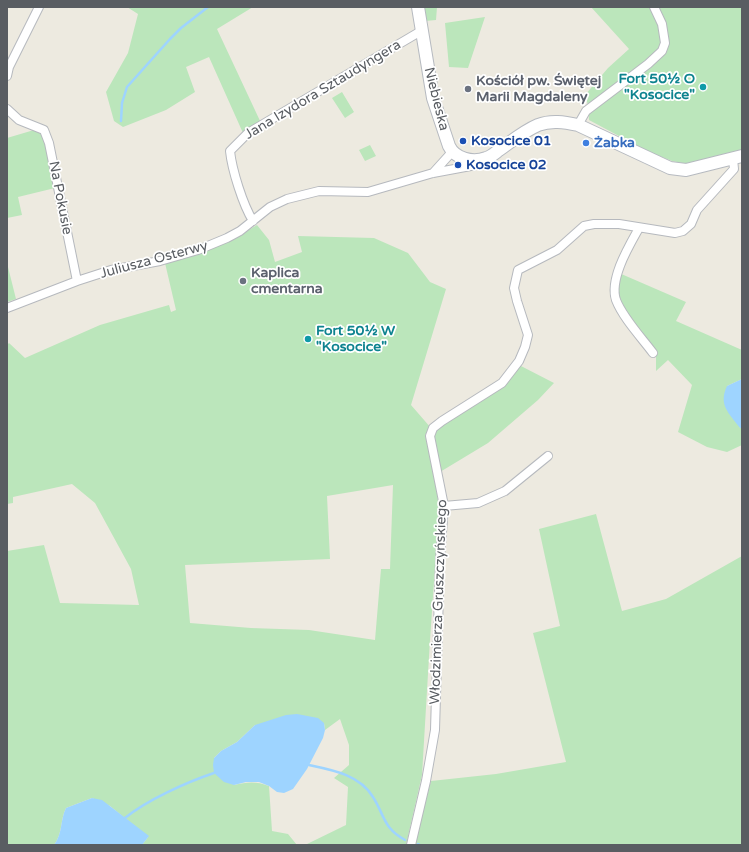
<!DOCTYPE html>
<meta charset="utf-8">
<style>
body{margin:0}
#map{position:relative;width:749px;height:852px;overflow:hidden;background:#edeae0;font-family:"Varela Round",sans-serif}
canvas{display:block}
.frame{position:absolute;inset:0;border:8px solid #595d62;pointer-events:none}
</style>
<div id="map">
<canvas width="749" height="852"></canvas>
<div class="frame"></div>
</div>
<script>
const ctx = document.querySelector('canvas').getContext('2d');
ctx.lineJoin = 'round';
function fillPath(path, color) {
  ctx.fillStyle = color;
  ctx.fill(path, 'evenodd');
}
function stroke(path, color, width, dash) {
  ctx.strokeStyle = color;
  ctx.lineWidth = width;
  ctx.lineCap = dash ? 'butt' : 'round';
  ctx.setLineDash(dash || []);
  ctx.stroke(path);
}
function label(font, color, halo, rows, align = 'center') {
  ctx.font = font + ' "Varela Round",sans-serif';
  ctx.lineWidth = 3.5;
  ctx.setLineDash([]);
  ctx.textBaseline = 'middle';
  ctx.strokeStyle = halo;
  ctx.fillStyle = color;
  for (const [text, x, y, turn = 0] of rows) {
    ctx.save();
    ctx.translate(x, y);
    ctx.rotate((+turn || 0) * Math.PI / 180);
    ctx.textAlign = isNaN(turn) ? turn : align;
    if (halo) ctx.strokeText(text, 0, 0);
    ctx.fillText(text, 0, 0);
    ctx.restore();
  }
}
fillPath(new Path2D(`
 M127,7H253L217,29L261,123L243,133L209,57L186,67L195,92L166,110L123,127L114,121L106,92L128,53L138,14Z
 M424,7H437L436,20L425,21Z
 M591,7H742V152L687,164L672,161L647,151L589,120L588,105L585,95L608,68L629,49Z
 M485,17L468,68L449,67L445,23Z
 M342,92L354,112L345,118L332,98Z
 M34,130L43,134L55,188L18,197L22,215L7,218V138Z
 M370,145L376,156L365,161L359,150Z
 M257,225L269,240L275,262L302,252L298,236L374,238L408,253L430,282L446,289L411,405L431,428L425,435L435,477L439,509L430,640L422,775L406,845H305L346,825L348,787L334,778L349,765V745L340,719L325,730L324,723L255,725L237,742L221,751L214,758L234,785C247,782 256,781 269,786L272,831L288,834L297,845H142L148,837L110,806L92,798L66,808C60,820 63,833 54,845H7V551L44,545L60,603L139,605L131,569L95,503L72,484L13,497V503L7,504V345L9,343L25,358L100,325L169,305L171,312L176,310L165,263L232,240ZM393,485L390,569H381L375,640L309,630L251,628L190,623L185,565L330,559L327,496Z
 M7,263L16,299L7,302Z
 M619,273L686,302L676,321L742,350V379L727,386L740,428H742V445L727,452L707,447L678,432L692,385L668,360L656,371V353L617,298Z
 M519,365L554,383L538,400L488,443L440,472L432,437L437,427L479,401Z
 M596,514L622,611L666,599L742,556V845H414L431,781L496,774L566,762L533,633L560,626L539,529Z`), '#bbe6bb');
fillPath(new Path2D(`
 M742,379V428H740C729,413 718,405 727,386Z
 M297,714L318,718L324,723L325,730L323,738L307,769L293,789L284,793L277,792L269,786L259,782H246L234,785L224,782L214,773L213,765L214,758L221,751L237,742L255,725L286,715Z
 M92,798L102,800L149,836L142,845H54C63,833 60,820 66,808Z`), '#9ed4ff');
stroke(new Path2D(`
 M121,121L122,103L127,87L170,39L181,28L208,7
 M309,765C333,770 360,775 373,797C385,816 383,828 405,840
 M125,818C147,800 187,782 214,773
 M418,844L420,845`), '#9ed4ff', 2.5);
const street = new Path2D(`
 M7,76L9,67L39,7
 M7,109L19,120L44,130L49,143L77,281
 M578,125L586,111L648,64L662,51L665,43L662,24L654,7
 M433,173L452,152
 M253,221C243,205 232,170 230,151L248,133L421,31
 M639,228C629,246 609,279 616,300C623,318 641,337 653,353
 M7,308L77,281L111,270L160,261L198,250L227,238L240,231L270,207L287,199L319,191L368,192L433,173L476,165L481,162
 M444,506L478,503L505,491L548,456
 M411,845L426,781L435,730L440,559L444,506L430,436L433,428L442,421L502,383L519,361L525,347L528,335L517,301L514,288L518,270L557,250L584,226L594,224H619L675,233L683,231L691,224L697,210L734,169L733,159`);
const secondary = new Path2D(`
 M418,7L433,98L449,146C455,159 473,163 486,158C491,157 495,153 499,150C512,141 524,131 538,125C551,120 564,122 578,125L670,168L686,170L742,156`);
stroke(street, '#b6b9be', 10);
stroke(secondary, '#b6bac0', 14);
stroke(street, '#fff', 8);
stroke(secondary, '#fff', 12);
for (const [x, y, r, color] of [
 [703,87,4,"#0f9aa8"],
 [468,89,4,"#6b7280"],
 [463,141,4,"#1a4fb4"],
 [586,143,4,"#3f7fe0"],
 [458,165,4,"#1a4fb4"],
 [243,281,4,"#6b7280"],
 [308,339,4,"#0f9aa8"]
]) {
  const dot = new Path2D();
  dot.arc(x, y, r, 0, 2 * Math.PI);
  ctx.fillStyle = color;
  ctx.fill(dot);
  stroke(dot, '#fff', 1.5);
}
label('bold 14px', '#0d838f', '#fff', [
 ["Fort 50½ O",695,79],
 ["\"Kosocice\"",695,95],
 ["Fort 50½ W",316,331,"left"],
 ["\"Kosocice\"",316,347,"left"]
], 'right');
label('bold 14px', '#5b616d', '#fff', [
 ["Kościół pw. Świętej",476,81],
 ["Marii Magdaleny",476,97],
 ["Kaplica",251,273],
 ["cmentarna",251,289]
], 'left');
label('14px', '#595d62', '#fff', [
 ["Jana Izydora Sztaudyngera",323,90,-31],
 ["Niebieska",436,99,76],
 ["Na Pokusie",60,198,79],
 ["Juliusza Osterwy",154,260,-15],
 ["Włodzimierza Gruszczyńskiego",439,602,-88]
]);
label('bold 14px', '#164399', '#fff', [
 ["Kosocice 01",471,141],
 ["Kosocice 02",466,165]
], 'left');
label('bold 14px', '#366cbe', '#fff', [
 ["Żabka",594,143]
], 'left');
</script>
